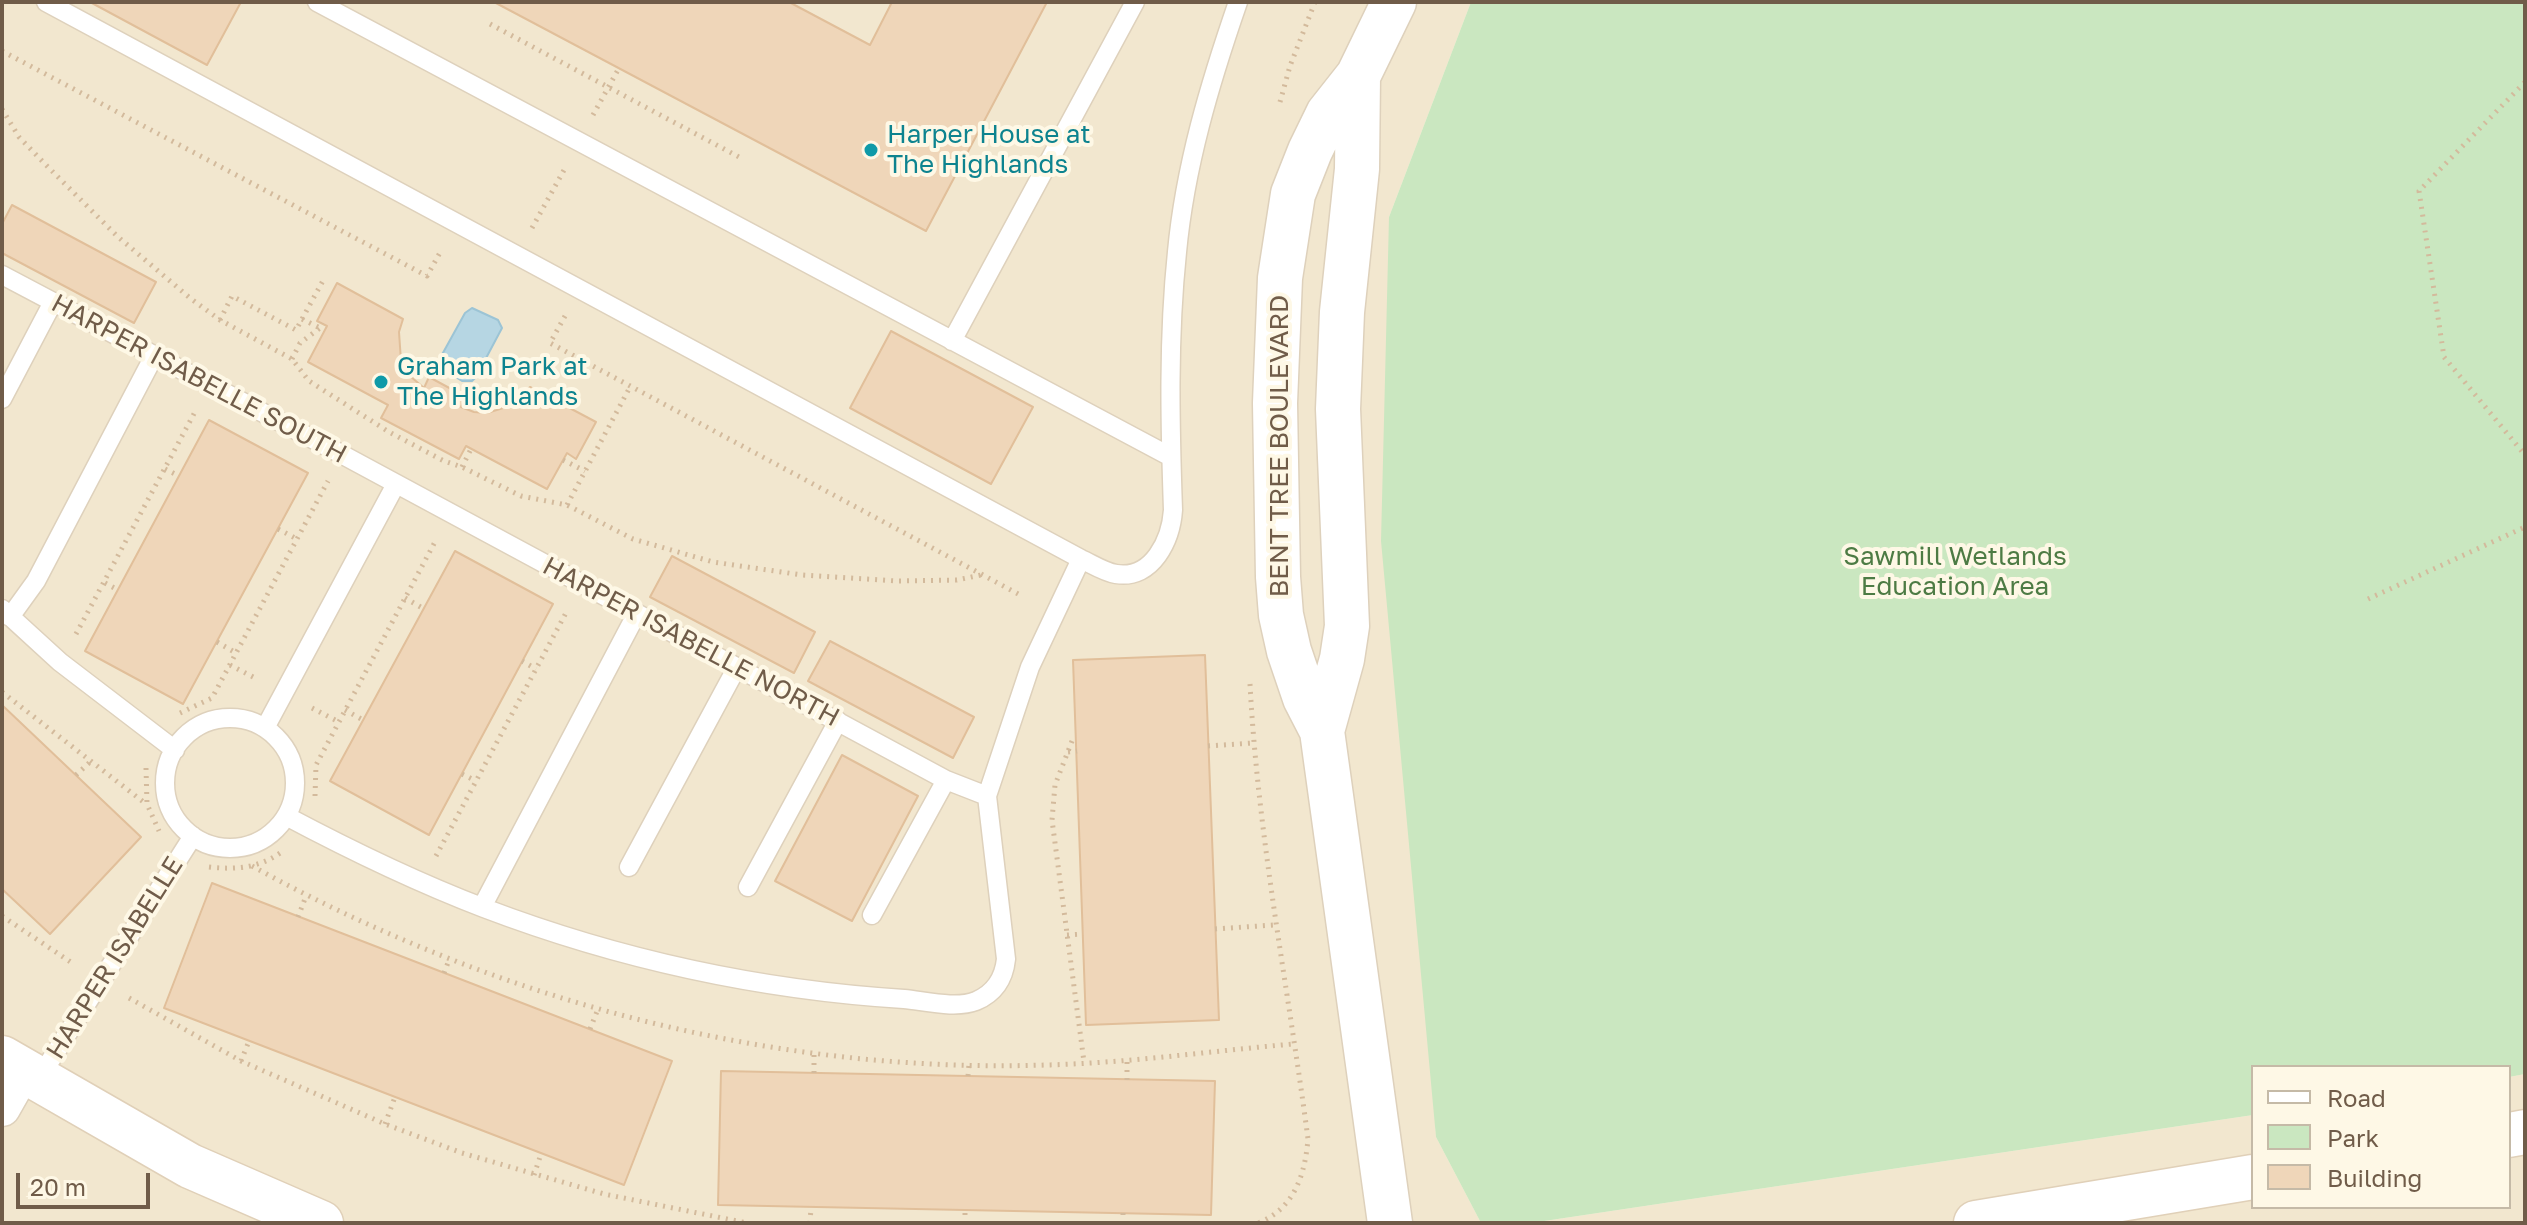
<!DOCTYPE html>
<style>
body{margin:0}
#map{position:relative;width:2527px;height:1225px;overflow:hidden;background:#fbf4e0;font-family:"Golos Text",sans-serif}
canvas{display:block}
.frame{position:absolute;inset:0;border:4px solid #705c49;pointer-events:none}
.legend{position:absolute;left:2251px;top:1065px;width:260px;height:144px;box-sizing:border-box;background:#fef8e6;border:2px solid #c5baa7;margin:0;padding:10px 14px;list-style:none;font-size:24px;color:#705c49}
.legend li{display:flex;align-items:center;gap:16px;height:40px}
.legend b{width:40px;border:2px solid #c5baa7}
.scale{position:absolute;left:16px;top:1173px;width:134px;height:36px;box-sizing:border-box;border:4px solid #705c49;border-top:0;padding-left:10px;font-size:24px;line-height:28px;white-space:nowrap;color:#705c49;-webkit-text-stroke:6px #fef8e6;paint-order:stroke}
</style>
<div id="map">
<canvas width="2527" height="1225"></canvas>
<div class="frame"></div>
<ul class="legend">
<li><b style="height:10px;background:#fff"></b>Road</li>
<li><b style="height:22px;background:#cae7c0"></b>Park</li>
<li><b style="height:22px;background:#efd6b9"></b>Building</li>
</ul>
<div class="scale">20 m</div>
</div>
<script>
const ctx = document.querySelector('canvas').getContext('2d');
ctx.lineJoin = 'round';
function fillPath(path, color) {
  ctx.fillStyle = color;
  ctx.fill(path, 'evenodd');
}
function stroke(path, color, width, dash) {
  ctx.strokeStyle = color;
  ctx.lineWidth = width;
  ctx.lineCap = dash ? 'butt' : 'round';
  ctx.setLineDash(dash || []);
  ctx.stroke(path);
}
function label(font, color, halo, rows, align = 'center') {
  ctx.font = font + ' "Golos Text",sans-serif';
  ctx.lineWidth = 8;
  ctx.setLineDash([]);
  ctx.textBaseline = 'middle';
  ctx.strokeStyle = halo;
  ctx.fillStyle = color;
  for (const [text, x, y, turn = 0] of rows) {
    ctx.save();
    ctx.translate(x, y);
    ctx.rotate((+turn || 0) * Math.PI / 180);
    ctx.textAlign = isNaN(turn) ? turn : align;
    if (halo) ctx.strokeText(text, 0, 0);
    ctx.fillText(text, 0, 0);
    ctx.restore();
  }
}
fillPath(new Path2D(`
 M2,2H1471L1389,217L1436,1137L1481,1223H2Z
 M2525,1074V1223H1531L2253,1115V1207H2509V1077Z`), '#f2e7cf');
fillPath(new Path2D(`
 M1471,2H2525V1074L2509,1077V1067H2253V1115L1531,1223H1481L1436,1137L1381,541L1389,217Z`), '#cae7c0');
const water = new Path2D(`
 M472,308L498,320L502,328L476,377L472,381H462L441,368L439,360L465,313Z`);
fillPath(water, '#b6d6e3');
stroke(water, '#9cc4d5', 2);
const building = new Path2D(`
 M90,2H241L207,65Z
 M494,2H789L870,45L892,2H1047L926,231Z
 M12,205L156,282L134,323L2,253V224Z
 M337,283L403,319L399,332L401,361L410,376L424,388L429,377L466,397L461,407L474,412L487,413L513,405L530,387L596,422L576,459L567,453L547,489L466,446L459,459L381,418L388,405L308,362L327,326L317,321Z
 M891,331L1033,407L991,484L850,408Z
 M209,420L308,473L183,704L85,651Z
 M455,551L553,604L429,835L330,781Z
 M672,556L815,632L794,673L650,597Z
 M830,641L974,717L953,758L808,681Z
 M1205,655L1219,1020L1086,1025L1073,660Z
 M2,705L141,837L50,934L2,889Z
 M842,755L918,796L852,921L775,881Z
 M212,883L672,1061L624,1185L164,1008Z
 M721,1071L1215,1081L1211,1215L718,1205Z`);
fillPath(building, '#efd6b9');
stroke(building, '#e1bf9a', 2);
const service = new Path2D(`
 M46,2L1081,559C1092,564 1104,572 1116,574C1153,580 1171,539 1173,510C1170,424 1168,338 1177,252C1185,166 1210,83 1238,2
 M317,2L1171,457
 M2,275L343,455L946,780L987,796
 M952,341L1135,2
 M2,399L53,302
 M2,609L60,662L175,750
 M10,617L36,581L154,356
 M165 783a65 65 0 1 1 130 0a65 65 0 1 1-130 0Z
 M265,728L396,484
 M286,816C350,850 416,882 484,908C618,959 761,990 904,999C925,1001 956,1009 976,1001C995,993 1004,978 1006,959L987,796L1030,667L1081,559
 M629,867L737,667
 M748,887L838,721
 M482,907L637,613
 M872,915L946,780
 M38,1080L193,836`);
const minor = new Path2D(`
 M2,1108L23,1071`);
const tertiary = new Path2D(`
 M1322,731L1342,659L1347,626L1338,409L1342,312L1357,169L1358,76
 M1390,1223L1322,731L1305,698L1289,651L1281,615L1278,577L1275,403L1280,278L1293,194L1310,151L1328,114L1358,76L1394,2`);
const secondary = new Path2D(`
 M2,1058L190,1166L321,1223
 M2509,1135L2525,1132
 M1976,1223L2253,1177`);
stroke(service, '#ded1bc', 21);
stroke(minor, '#ded1bc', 39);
stroke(tertiary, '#ded1bc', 47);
stroke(secondary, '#e0d0b8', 47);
stroke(new Path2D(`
 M490,24L739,157
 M2,51L427,276L442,249
 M2525,82L2419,191L2444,357L2525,455
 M1280,102L1290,66L1315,2
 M2,109L19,137L49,168L117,236L190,298L220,320L292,359L309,381L389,432L444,461L462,467L521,496L567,505L633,539L713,562L802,575L897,581L957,580L981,575
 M593,115L619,68
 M532,228L564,170
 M565,316L550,343L1022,596
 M302,319L320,328
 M220,320L232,296L296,330L325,277
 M292,359L300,343L320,328L322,323
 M563,460L585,471
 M462,467L471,449
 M165,469L179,476
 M567,505L630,387
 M278,529L297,539
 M105,583L118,590
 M405,598L424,609
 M2368,599L2525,527
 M76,634L196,410
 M217,642L236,653
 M522,661L536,669
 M230,665L257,679
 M1250,684C1258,837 1288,987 1308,1139C1305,1175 1294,1209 1258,1223
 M2,692L146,804
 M312,708L339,722
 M345,710L363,720
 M180,713L212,698L328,481
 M1072,741L1055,785L1052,820L1084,1062
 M1208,746L1253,743
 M1068,752L1077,751
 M146,768L147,804L159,831
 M462,774L476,781
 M76,775L90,762
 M315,796L316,765L436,540
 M436,856L567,611
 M252,866C493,999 769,1074 1046,1065C1128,1063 1211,1051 1293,1044
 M209,867C236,870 260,868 283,851
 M2,916L75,965
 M298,917L306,896
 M1215,929L1274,925
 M1067,935L1083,934
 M444,973L449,960
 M129,998L241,1061L385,1124L462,1153L604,1194L747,1223
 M590,1029L598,1009
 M241,1061L249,1041
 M814,1073V1052
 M968,1076L969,1064
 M1127,1080V1058
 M385,1124L395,1097
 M534,1175L541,1154
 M810,1223L811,1207
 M965,1223V1210
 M1123,1223V1213`), '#d3ba9c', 5, [2, 6]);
stroke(service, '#fff', 18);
stroke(minor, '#fff', 36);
stroke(tertiary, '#fff', 44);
stroke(secondary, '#fff', 44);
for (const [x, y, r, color] of [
 [871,150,8,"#0f9aa8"],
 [381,382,8,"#0f9aa8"]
]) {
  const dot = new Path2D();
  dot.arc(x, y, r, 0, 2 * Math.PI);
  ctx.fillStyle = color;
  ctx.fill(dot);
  stroke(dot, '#fef8e6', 3);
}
label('26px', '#0d838f', '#fef8e6', [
 ["Harper House at",887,135],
 ["The Highlands",887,165],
 ["Graham Park at",397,367],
 ["The Highlands",397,397]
], 'left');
label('26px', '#705c49', '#fef8e6', [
 ["HARPER ISABELLE SOUTH",199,379,28],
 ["BENT TREE BOULEVARD",1280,446,-90],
 ["HARPER ISABELLE NORTH",691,642,28],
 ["HARPER ISABELLE",115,958,-58]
]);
label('26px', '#4d7b44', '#fef8e6', [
 ["Sawmill Wetlands",1955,557],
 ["Education Area",1955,587]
]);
</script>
